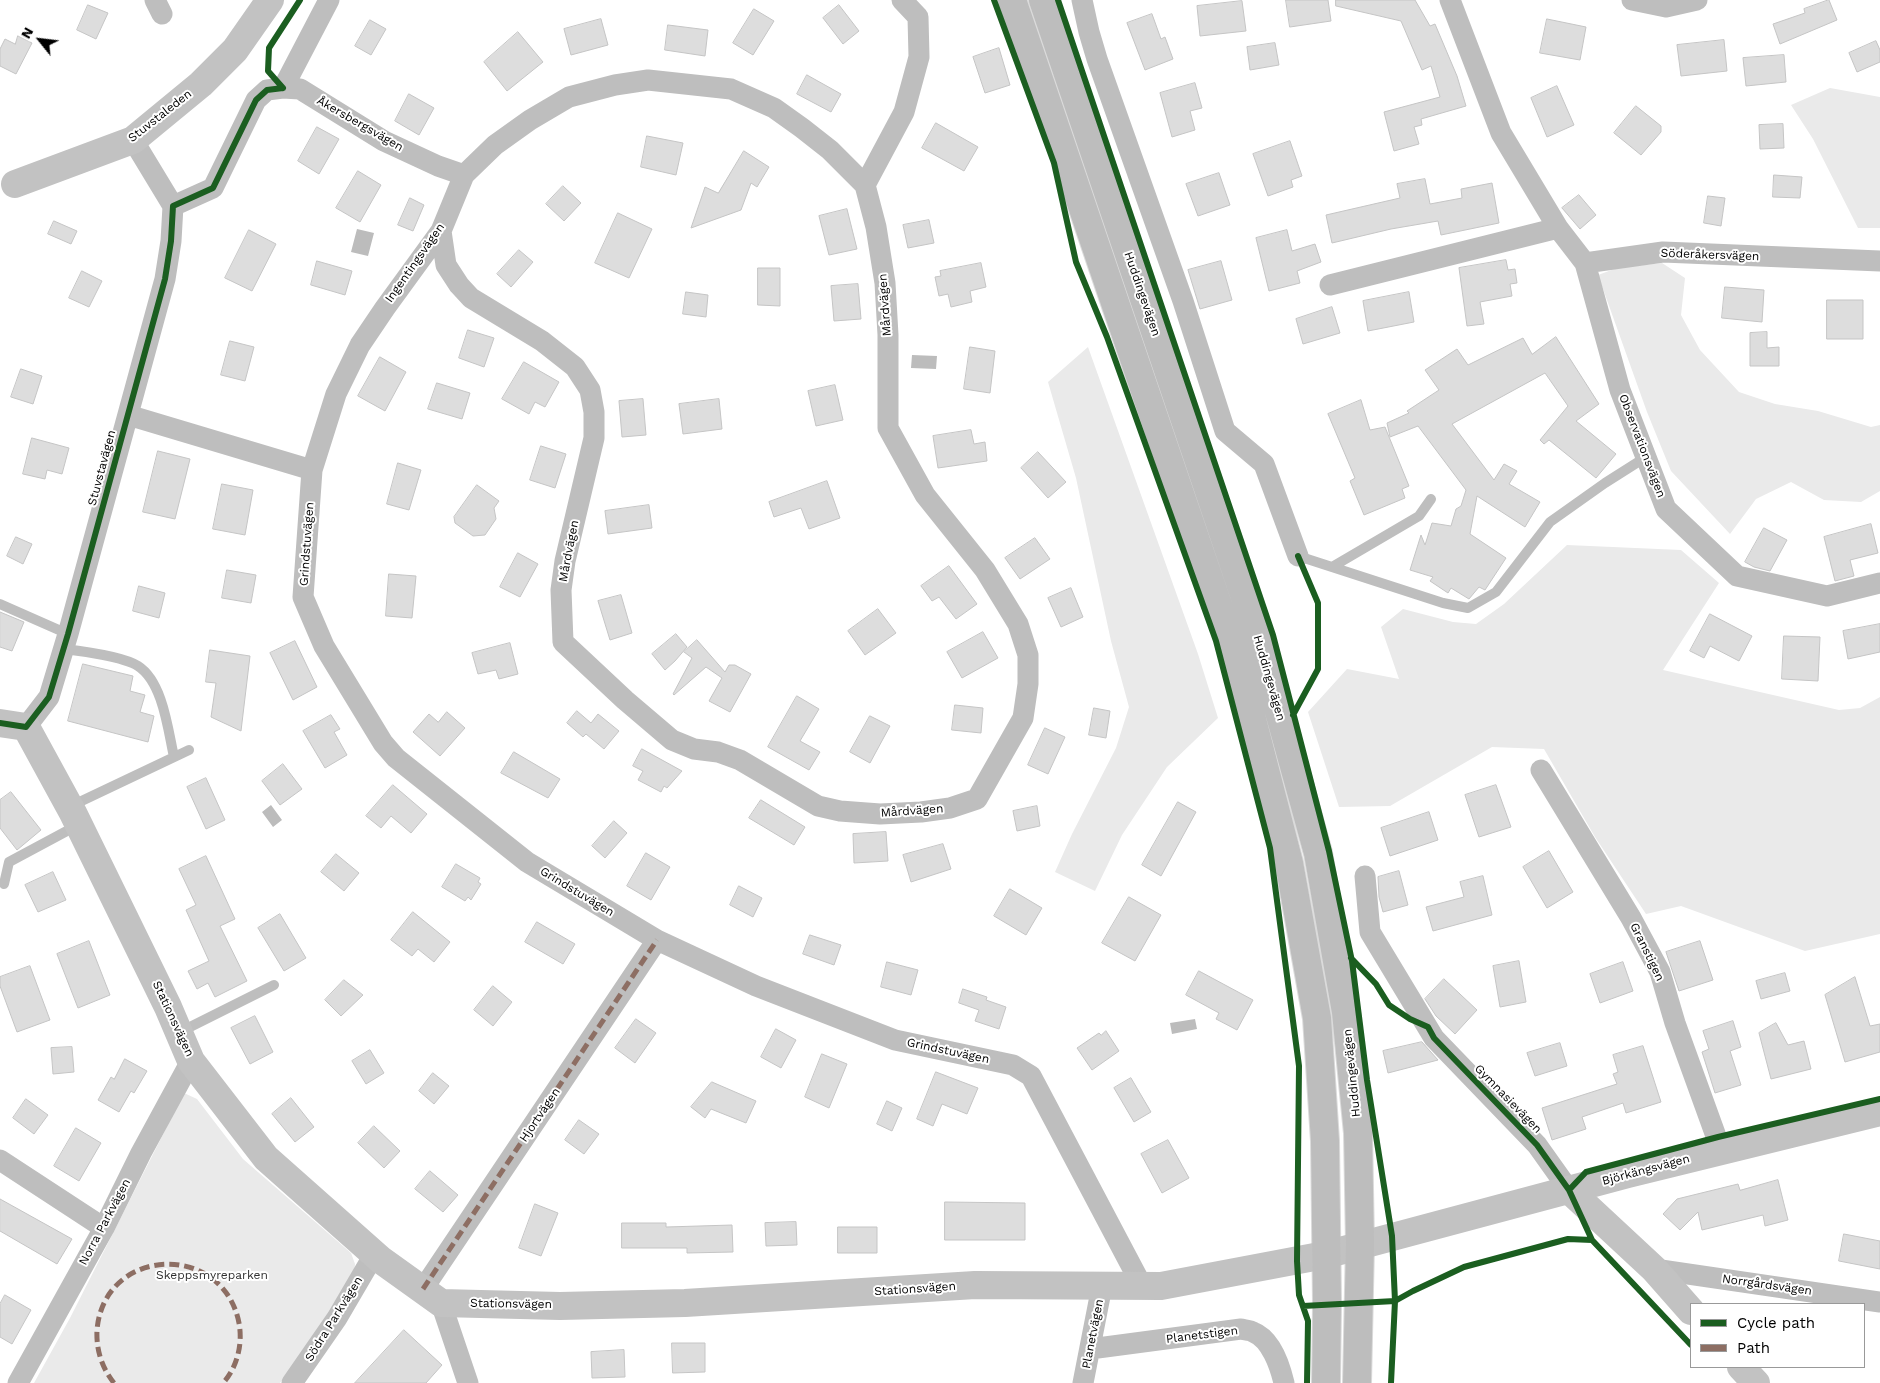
<!DOCTYPE html>
<meta charset="utf-8">
<style>
body{margin:0}
#map{position:relative;width:1880px;height:1383px;overflow:hidden;background:#fff;font-family:"Work Sans",sans-serif}
canvas{display:block}
.legend{position:absolute;left:1690px;top:1303px;width:175px;height:65px;box-sizing:border-box;background:#fff;border:1px solid #999;margin:0;padding:6px 9px;list-style:none;font-size:15px;color:#000}
.legend li{display:flex;align-items:center;gap:10px;height:25px}
.legend b{width:25px;border:1px solid #999}
.north{position:absolute;left:15px;top:15px;width:50px;height:50px;-webkit-text-stroke:4px #fff;paint-order:stroke;rotate:299deg;font-size:14px;font-weight:700;line-height:20px;text-align:center;color:#000}
.north::after{content:'';display:block;margin:auto;width:18px;height:22px;background:#000;clip-path:polygon(50% 0,100% 100%,50% 72%,0 100%)}
</style>
<div id="map">
<canvas width="1880" height="1383"></canvas>
<ul class="legend">
<li><b style="height:6px;background:#1b5e20"></b>Cycle path</li>
<li><b style="height:6px;background:#8d6e63"></b>Path</li>
</ul>
<div class="north">N</div>
</div>
<script>
const ctx = document.querySelector('canvas').getContext('2d');
ctx.lineJoin = 'round';
function fillPath(path, color) {
  ctx.fillStyle = color;
  ctx.fill(path, 'evenodd');
}
function stroke(path, color, width, dash) {
  ctx.strokeStyle = color;
  ctx.lineWidth = width;
  ctx.lineCap = dash ? 'butt' : 'round';
  ctx.setLineDash(dash || []);
  ctx.stroke(path);
}
function label(font, color, halo, rows, align = 'center') {
  ctx.font = font + ' "Work Sans",sans-serif';
  ctx.lineWidth = 4;
  ctx.setLineDash([]);
  ctx.textBaseline = 'middle';
  ctx.strokeStyle = halo;
  ctx.fillStyle = color;
  for (const [text, x, y, turn = 0] of rows) {
    ctx.save();
    ctx.translate(x, y);
    ctx.rotate((+turn || 0) * Math.PI / 180);
    ctx.textAlign = isNaN(turn) ? turn : align;
    if (halo) ctx.strokeText(text, 0, 0);
    ctx.fillText(text, 0, 0);
    ctx.restore();
  }
}
fillPath(new Path2D(`
 M1830,88L1880,97V228H1858L1813,139L1791,105Z
 M1662,263L1685,278L1681,315L1700,350L1739,392L1775,404L1818,411L1871,427L1880,425V491L1861,502L1824,500L1791,482L1756,499L1730,534L1671,471L1647,412L1598,275L1617,268Z
 M1088,347L1198,654L1218,718L1167,767L1122,835L1095,891L1055,872L1072,834L1116,748L1129,707L1111,641L1076,478L1048,382Z
 M1567,545L1681,550L1719,583L1663,670L1839,710L1860,708L1880,697V934L1805,951L1681,906L1646,914L1595,837L1544,749L1492,747L1390,806L1339,807L1308,712L1347,669L1399,679L1381,627L1403,609L1453,622L1476,624L1504,604Z
 M184,1093L197,1099L243,1159L351,1253L355,1264L354,1279L280,1383H34L70,1318Z`), '#eaeaea');
fillPath(new Path2D(`
 M357,229L374,233L368,256L351,252Z
 M912,355L937,356L936,369L911,368Z
 M271,805L282,820L273,827L262,812Z
 M1195,1019L1197,1029L1172,1034L1170,1023Z`), '#bcbcbc');
const building = new Path2D(`
 M1286,0H1328L1331,21L1290,27Z
 M1336,0H1415L1430,26L1435,24L1457,76L1466,106L1421,119L1422,125L1414,127L1419,144L1394,151L1384,112L1440,97L1431,66L1422,70L1401,21L1336,6Z
 M1829,0L1837,20L1780,44L1773,24L1805,13L1804,9Z
 M1242,1L1246,31L1200,36L1197,6Z
 M88,5L108,13L96,39L77,30Z
 M839,5L859,31L843,44L823,18Z
 M754,9L774,21L753,55L733,43Z
 M1152,14L1161,39L1165,37L1173,59L1145,70L1127,23Z
 M601,19L608,45L571,55L564,29Z
 M1547,19L1586,27L1580,60L1540,53Z
 M370,20L386,29L371,55L355,46Z
 M668,25L708,30L705,56L665,50Z
 M518,32L543,62L507,91L484,62Z
 M18,36L32,43L16,74L0,66V49L5,39L15,44Z
 M1724,40L1727,71L1681,76L1677,45Z
 M1876,41L1880,50V62L1857,72L1849,53Z
 M1275,43L1279,65L1250,70L1247,47Z
 M999,48L1010,85L985,93L973,57Z
 M1784,55L1786,82L1746,86L1743,58Z
 M807,75L841,94L831,112L797,94Z
 M1195,83L1202,108L1190,111L1195,130L1172,137L1160,93Z
 M1557,86L1574,125L1547,137L1531,98Z
 M409,94L434,108L419,135L395,121Z
 M1636,106L1661,126V132L1641,155L1614,133Z
 M936,123L978,147L964,171L922,148Z
 M1783,124L1784,148L1760,149L1759,125Z
 M317,127L339,139L319,174L298,161Z
 M647,136L683,143L676,175L641,167Z
 M1290,141L1302,176L1291,180L1293,187L1268,196L1253,154Z
 M744,151L769,167L757,187L751,183L741,210L691,228L705,187L718,193Z
 M358,171L381,185L360,222L336,208Z
 M1219,173L1230,205L1198,216L1186,184Z
 M1774,175L1802,177L1800,198L1773,197Z
 M1425,179L1430,204L1462,198L1461,189L1492,183L1499,223L1441,235L1438,221L1391,229L1332,243L1326,215L1400,198L1397,184Z
 M563,186L581,203L564,221L546,204Z
 M1579,195L1596,215L1580,229L1562,208Z
 M1708,196L1725,198L1721,226L1704,223Z
 M410,198L424,205L413,231L398,225Z
 M847,209L857,249L829,255L819,216Z
 M618,213L652,229L629,278L595,263Z
 M929,220L934,243L908,248L903,225Z
 M54,221L77,231L71,244L48,234Z
 M249,230L276,244L252,291L225,278Z
 M1287,230L1292,251L1315,244L1321,262L1297,271L1300,283L1269,291L1256,238Z
 M519,250L533,262L511,287L497,274Z
 M1506,260L1508,270L1515,269L1517,283L1510,284L1512,296L1480,302L1484,324L1467,326L1459,268Z
 M317,261L352,271L345,295L311,285Z
 M1221,261L1232,300L1200,309L1188,270Z
 M981,263L986,287L970,291L972,302L951,307L948,294L939,296L935,277L941,276L940,271Z
 M758,268H780V306L758,305Z
 M82,271L102,281L89,307L69,298Z
 M858,284L861,319L834,321L831,286Z
 M1725,287L1764,290L1762,322L1722,318Z
 M686,292L708,295L706,317L683,314Z
 M1409,292L1414,322L1368,331L1363,301Z
 M1827,300H1863V339H1827Z
 M1332,307L1340,333L1303,344L1296,319Z
 M468,330L494,338L484,367L459,358Z
 M1767,332V348L1779,347V366H1750V333Z
 M1556,337L1599,404L1576,421L1616,454L1596,478L1549,440L1544,444L1540,440L1568,406L1545,373L1452,424L1494,480L1504,464L1517,471L1509,484L1540,502L1525,527L1477,496L1470,534L1506,558L1485,590L1479,587L1469,599L1451,588L1448,593L1430,581L1433,577L1410,570L1421,535L1425,545L1432,523L1451,526L1456,509L1461,506L1466,490L1418,426L1390,437L1387,423L1409,413L1407,411L1439,390L1425,370L1457,349L1468,365L1523,338L1532,354Z
 M230,341L254,347L245,381L221,375Z
 M970,347L995,351L990,393L964,389Z
 M380,357L406,372L385,411L358,396Z
 M524,362L559,382L545,407L535,402L529,414L502,399Z
 M21,369L42,376L33,404L11,397Z
 M437,383L470,393L462,419L428,409Z
 M835,385L843,420L816,426L808,391Z
 M643,399L646,435L622,437L619,401Z
 M719,399L722,429L683,434L679,404Z
 M1361,400L1370,430L1385,427L1409,486L1402,489L1405,498L1364,515L1350,481L1355,478L1328,414Z
 M971,430L974,444L985,442L987,461L938,468L933,436Z
 M32,438L69,448L62,474L47,470L45,479L23,474Z
 M541,446L566,454L555,488L530,480Z
 M158,451L190,459L175,519L143,512Z
 M1038,452L1066,482L1048,498L1021,468Z
 M398,463L421,470L409,510L387,504Z
 M827,481L840,518L809,529L801,508L774,517L769,502Z
 M222,484L253,490L245,535L213,529Z
 M477,485L499,501L494,508L496,519L485,535L473,536L455,523L454,517Z
 M649,505L652,528L608,534L605,511Z
 M1871,524L1878,553L1850,560L1854,576L1835,581L1824,537Z
 M1764,528L1787,540L1770,571L1754,567L1745,562Z
 M16,537L32,544L23,564L7,556Z
 M1035,538L1050,559L1020,579L1005,558Z
 M518,553L538,564L520,597L500,587Z
 M949,566L977,604L956,619L939,597L932,601L921,586Z
 M227,570L256,575L251,603L222,598Z
 M389,574L416,576L412,618L386,616Z
 M139,586L165,593L159,618L133,611Z
 M1071,588L1083,617L1061,627L1048,598Z
 M621,595L632,633L610,640L598,601Z
 M878,609L896,633L865,655L848,631Z
 M0,612L24,622L12,651L0,647Z
 M1710,614L1752,636L1739,661L1710,646L1704,658L1690,651Z
 M1880,624V652L1848,659L1843,631Z
 M983,632L998,658L962,678L947,652Z
 M676,634L687,647L675,661L665,670L652,654Z
 M1784,636L1820,637L1818,681L1782,679Z
 M697,640L725,672L729,665H735L751,674L730,712L709,701L722,678L706,667L674,695L673,694L692,658L684,652Z
 M295,641L317,687L293,700L270,653Z
 M510,643L518,674L499,679L496,670L478,674L472,653Z
 M210,650L250,656L241,731L211,717L216,683L206,682Z
 M83,664L133,676L130,691L145,695L140,712L154,716L148,742L68,721Z
 M797,696L819,709L800,741L820,752L809,770L768,747Z
 M955,705L983,708L981,733L952,730Z
 M1094,708L1110,711L1106,738L1089,735Z
 M577,711L591,723L598,714L619,731L604,749L586,734L583,737L567,723Z
 M447,712L465,728L440,756L413,732L429,714L438,722Z
 M331,715L340,729L334,732L347,755L325,768L303,731Z
 M870,716L890,726L870,763L850,752Z
 M1045,728L1065,737L1048,774L1028,765Z
 M642,749L682,771L667,788L664,786L661,792L638,780L643,771L633,766Z
 M514,752L560,779L548,798L501,773Z
 M283,764L302,789L280,805L262,781Z
 M206,778L225,820L206,829L187,787Z
 M393,785L427,814L411,833L391,816L381,828L366,816Z
 M1496,785L1511,827L1479,837L1465,795Z
 M11,792L41,830L17,850L0,828V800Z
 M761,800L805,827L794,845L749,818Z
 M1178,802L1196,812L1161,876L1142,865Z
 M1037,806L1040,826L1017,831L1013,811Z
 M1429,812L1438,840L1390,856L1381,828Z
 M614,821L627,833L605,858L592,846Z
 M886,832L888,861L854,863L853,834Z
 M943,844L951,869L911,882L903,855Z
 M1549,851L1573,892L1547,908L1523,867Z
 M646,853L670,867L651,900L627,886Z
 M336,854L359,873L344,891L321,872Z
 M206,856L235,919L220,926L247,981L215,997L208,983L197,989L188,971L209,961L186,910L196,905L179,869Z
 M456,864L480,878L478,882L481,884L471,900L468,897L465,901L442,887Z
 M1399,871L1408,905L1383,912L1379,897L1378,877Z
 M53,872L66,900L38,912L25,885Z
 M1483,876L1492,915L1433,931L1426,907L1464,897L1460,882Z
 M739,886L762,898L753,917L730,905Z
 M1010,889L1042,908L1026,935L994,916Z
 M1129,897L1161,915L1135,961L1102,943Z
 M413,912L450,942L434,962L418,949L412,956L391,940Z
 M280,914L306,958L284,971L258,928Z
 M537,922L575,944L563,964L525,942Z
 M810,935L841,945L834,965L803,954Z
 M89,941L110,995L78,1008L57,954Z
 M1700,941L1713,980L1679,991L1666,952Z
 M1519,961L1526,1002L1500,1007L1493,966Z
 M887,962L918,970L911,995L881,987Z
 M1623,962L1633,991L1600,1003L1590,974Z
 M30,966L50,1020L17,1032L0,986V977Z
 M1199,971L1253,1000L1237,1030L1216,1019L1219,1013L1186,995Z
 M1785,973L1790,991L1761,999L1756,981Z
 M1855,977L1870,1026L1880,1024V1052L1845,1062L1825,995Z
 M1444,979L1477,1010L1455,1034L1436,1016L1425,999Z
 M344,980L363,995L341,1016L325,1000Z
 M493,986L512,1002L493,1026L474,1010Z
 M963,989L987,997L986,1000L1006,1007L999,1029L975,1021L979,1010L959,1003Z
 M255,1016L273,1052L250,1064L231,1028Z
 M636,1019L656,1033L635,1063L615,1048Z
 M1733,1021L1741,1047L1730,1051L1741,1085L1715,1093L1702,1052L1709,1049L1703,1031Z
 M1776,1023L1788,1045L1804,1041L1811,1069L1771,1079L1759,1033Z
 M776,1029L796,1040L781,1068L761,1057Z
 M1106,1031L1119,1051L1092,1070L1077,1048L1099,1033L1101,1035Z
 M1422,1042L1438,1060L1388,1073L1383,1051Z
 M1560,1043L1567,1066L1535,1076L1527,1053Z
 M1643,1046L1661,1102L1626,1113L1623,1103L1582,1117L1586,1129L1552,1140L1542,1108L1617,1084L1613,1074L1618,1072L1613,1055Z
 M72,1047L74,1072L53,1074L51,1048Z
 M370,1050L384,1073L366,1084L352,1061Z
 M822,1054L847,1064L829,1108L805,1097Z
 M125,1059L147,1071L134,1093L131,1091L119,1112L98,1100L111,1077L114,1079Z
 M936,1072L978,1088L967,1114L942,1104L933,1126L917,1119Z
 M433,1073L449,1086L434,1104L419,1091Z
 M1131,1078L1151,1112L1134,1122L1114,1088Z
 M712,1082L756,1101L746,1123L711,1109L705,1118L691,1107Z
 M291,1098L314,1127L295,1142L272,1114Z
 M26,1099L48,1115L34,1134L13,1118Z
 M887,1101L902,1108L892,1131L877,1124Z
 M579,1120L599,1134L584,1154L565,1140Z
 M374,1126L400,1151L384,1168L358,1143Z
 M76,1128L101,1143L79,1181L54,1166Z
 M1168,1140L1189,1178L1162,1193L1141,1154Z
 M430,1171L458,1195L443,1212L415,1189Z
 M1778,1180L1788,1220L1765,1226L1763,1215L1702,1230L1698,1212L1680,1230L1663,1214L1677,1199L1738,1184L1740,1190Z
 M0,1199L72,1239L57,1264L0,1231Z
 M945,1202L1025,1203V1240H945Z
 M535,1204L558,1213L541,1256L519,1248Z
 M796,1222L797,1245L766,1246L765,1223Z
 M622,1223H666V1227L732,1225L733,1252L687,1253V1248H622Z
 M838,1227H877V1253H838Z
 M1844,1234L1880,1241V1269L1839,1261Z
 M5,1295L31,1310L12,1344L0,1337V1304Z
 M404,1330L442,1365L426,1383H355Z
 M672,1343H705V1372L673,1373Z
 M624,1350L625,1377L592,1378L591,1352Z`);
fillPath(building, '#ddd');
stroke(building, '#c5c5c5', 1);
const primary = new Path2D(`
 M1012,0L1237,661L1289,863L1317,1018L1325,1141L1327,1304L1326,1383
 M1043,0L1259,639L1318,853L1346,1012L1358,1133L1360,1244L1357,1383`);
stroke(primary, '#dbdbdb', 30);
stroke(new Path2D(`
 M1298,556L1443,603L1468,608L1496,592L1550,522L1605,483L1646,457
 M1332,567L1419,516L1431,499
 M0,604L68,634
 M64,649C81,651 124,657 138,666C163,682 168,730 174,757
 M71,806L189,750
 M4,884L9,862L78,825
 M180,1032L274,985`), '#bebebe', 10);
stroke(new Path2D(`
 M155,0L162,14
 M1082,0L1089,32L1097,59L1183,301L1225,431L1264,464L1298,556
 M1450,0L1501,133L1558,228L1585,263L1663,252L1880,261
 M1632,0L1666,7L1697,0
 M283,88L329,0
 M173,206L213,188L256,100L267,90L283,88L300,89L384,141L438,166L464,175
 M441,231L446,265L459,285L471,298L542,341L575,367L590,390L594,412V438L565,561L561,590L563,642L625,700L672,740L694,749L718,752L740,760L818,806L840,811L880,814L921,812L950,808L977,799L1023,718L1028,684V655L1018,624L985,570L925,495L888,428V335L885,283L876,227L865,185L904,112L919,57L918,17L902,0
 M1585,263L1620,390L1666,509L1737,576L1827,596L1880,583
 M1330,285L1558,228
 M128,415L312,470L303,597L324,646L383,743L396,758L527,862L657,940L756,986L895,1040L1013,1065L1031,1076L1142,1286
 M312,470L336,394L360,345L385,308L441,231L464,175L495,145L530,120L569,97L615,85L648,80L731,89L774,108L802,128L830,150L865,185
 M26,727L49,697L68,634L165,279L171,241L173,206L133,140
 M1541,770L1631,918L1660,972L1675,1023L1721,1150
 M1365,876L1370,932L1434,1038L1537,1145L1569,1190
 M0,1160L104,1228
 M1654,1269L1880,1302
 M423,1289L657,940
 M441,1303L468,1383
 M1090,1349L1241,1329C1245,1330 1250,1330 1253,1332C1271,1339 1280,1366 1284,1383
 M18,1383L104,1228L141,1153L191,1061
 M292,1383L337,1318L375,1253
 M1083,1383L1102,1286`), '#bebebe', 21);
stroke(new Path2D(`
 M15,184L133,140L201,84L235,50L270,0
 M0,723L26,727L73,813L168,1007L191,1061L266,1158L381,1260L441,1303L560,1306L685,1303L975,1285L1161,1286L1325,1255L1628,1174L1880,1112
 M1569,1190L1654,1269L1691,1311
 M1741,1367L1756,1383`), '#c2c2c2', 28);
stroke(primary, '#bdbdbd', 28);
stroke(new Path2D(`
 M423,1289L657,940
 M114,1383C102,1368 96,1350 97,1330C104,1246 223,1241 239,1323C243,1344 237,1368 223,1383`), '#8d6e63', 5, [10, 5]);
stroke(new Path2D(`
 M994,0L1054,163L1076,262L1107,337L1216,641L1270,848L1299,1066L1297,1261L1299,1295L1308,1321L1307,1383
 M1058,0L1273,635L1329,851L1352,961L1367,1080L1392,1236L1395,1301L1391,1383
 M283,88L268,71L269,48L300,0
 M1293,715L1318,669V603L1298,556
 M0,723L26,727L49,697L68,634L165,279L171,241L173,206L213,188L256,100L267,90L283,88
 M1351,958L1376,984L1389,1005L1410,1019L1428,1027L1434,1038L1537,1145L1569,1190L1592,1240
 M1569,1190L1586,1172L1718,1137L1880,1099
 M1303,1306L1395,1301L1413,1291L1464,1267L1568,1239L1592,1240L1691,1345`), '#1b5e20', 6);
label('12px', '#000', '#fff', [
 ["Stuvstaleden",160,116,-38],
 ["Åkersbergsvägen",360,124,30],
 ["Söderåkersvägen",1710,255,2],
 ["Ingentingsvägen",415,263,-55],
 ["Huddingevägen",1142,294,71],
 ["Mårdvägen",885,305,-94],
 ["Observationsvägen",1642,446,69],
 ["Stuvstavägen",102,468,-75],
 ["Grindstuvägen",307,544,-86],
 ["Mårdvägen",569,551,-79],
 ["Huddingevägen",1269,678,74],
 ["Mårdvägen",912,811,-4],
 ["Grindstuvägen",577,892,31],
 ["Granstigen",1647,952,64],
 ["Stationsvägen",173,1019,65],
 ["Grindstuvägen",948,1051,12],
 ["Huddingevägen",1352,1073,-96],
 ["Gymnasievägen",1508,1099,46],
 ["Hjortvägen",540,1115,-56],
 ["Björkängsvägen",1646,1170,-15],
 ["Norra Parkvägen",105,1222,-62],
 ["Norrgårdsvägen",1767,1285,8],
 ["Stationsvägen",915,1289,-4],
 ["Stationsvägen",511,1304,1],
 ["Södra Parkvägen",334,1319,-58],
 ["Planetvägen",1093,1334,-79],
 ["Planetstigen",1202,1335,-7]
]);
label('12px', '#303030', '#fff', [
 ["Skeppsmyreparken",212,1275]
]);
</script>
